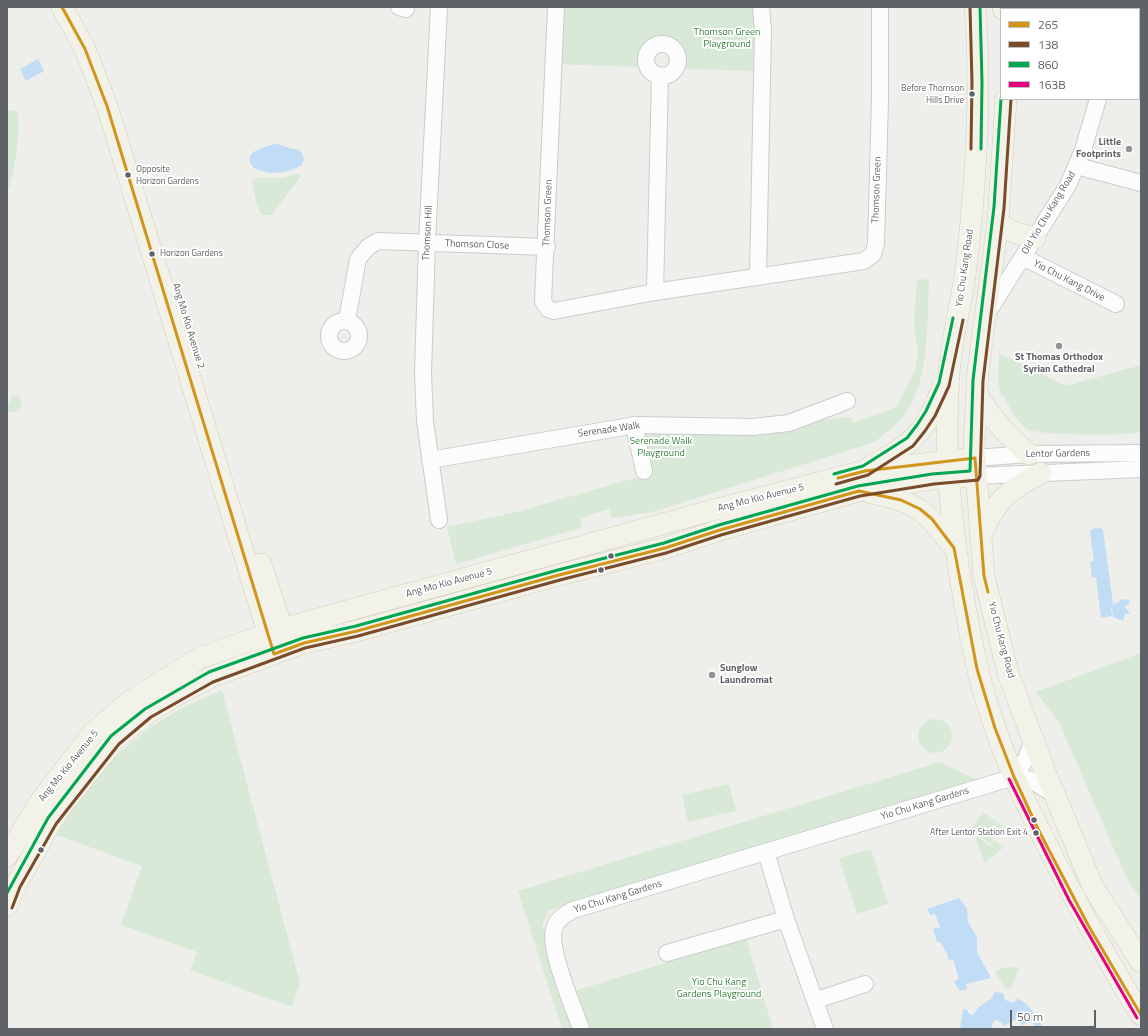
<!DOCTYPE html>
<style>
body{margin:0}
#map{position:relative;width:1148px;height:1036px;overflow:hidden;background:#eeeeea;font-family:"Titillium Web",sans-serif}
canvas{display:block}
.frame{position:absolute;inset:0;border:8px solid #5f6267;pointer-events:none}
.legend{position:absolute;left:1000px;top:8px;width:140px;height:92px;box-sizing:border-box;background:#fff;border:1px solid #bfc0c2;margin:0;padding:5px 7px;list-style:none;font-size:12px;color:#5f6267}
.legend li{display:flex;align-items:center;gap:8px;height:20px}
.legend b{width:20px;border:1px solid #bfc0c2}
.scale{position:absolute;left:1010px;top:1010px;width:86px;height:18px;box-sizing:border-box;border:2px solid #5f6267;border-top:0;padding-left:5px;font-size:12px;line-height:14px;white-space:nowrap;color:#5f6267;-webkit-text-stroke:3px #fff;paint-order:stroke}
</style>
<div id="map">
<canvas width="1148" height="1036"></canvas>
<div class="frame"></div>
<ul class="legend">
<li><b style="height:5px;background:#d1951a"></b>265</li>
<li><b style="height:5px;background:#7a4b2a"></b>138</li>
<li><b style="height:5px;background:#00a651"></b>860</li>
<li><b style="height:5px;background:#e5007d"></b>163B</li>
</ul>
<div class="scale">50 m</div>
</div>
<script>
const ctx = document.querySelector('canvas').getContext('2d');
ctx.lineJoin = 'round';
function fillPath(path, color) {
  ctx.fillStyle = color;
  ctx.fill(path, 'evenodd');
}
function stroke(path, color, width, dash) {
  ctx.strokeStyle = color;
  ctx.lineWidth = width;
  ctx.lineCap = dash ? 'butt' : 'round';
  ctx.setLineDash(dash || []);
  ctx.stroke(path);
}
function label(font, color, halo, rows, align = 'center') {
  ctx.font = font + ' "Titillium Web",sans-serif';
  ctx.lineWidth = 3.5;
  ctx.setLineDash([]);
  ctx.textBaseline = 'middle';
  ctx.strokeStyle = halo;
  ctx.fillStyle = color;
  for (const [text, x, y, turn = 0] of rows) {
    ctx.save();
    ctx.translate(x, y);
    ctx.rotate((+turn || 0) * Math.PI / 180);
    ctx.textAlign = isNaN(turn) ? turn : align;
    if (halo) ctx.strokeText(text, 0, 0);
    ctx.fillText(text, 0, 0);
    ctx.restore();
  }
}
fillPath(new Path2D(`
 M554,7H758L759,71L682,69C682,63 683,56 679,50C672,36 650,35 644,51C642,55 643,61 643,67L552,64Z
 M13,110L17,111C22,124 14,180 7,191V112Z
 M299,173L301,176L271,215H262L257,205L252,181L257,178H283Z
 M929,279C927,320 930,386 902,418C895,427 884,434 875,442L652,512L612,518L609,509L581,518V528L456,564L447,527L516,512L642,476L636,425L789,423L851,417L853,423L897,407L915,370L918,353L914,321L917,280Z
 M999,353L1066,386L1141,365V432C1125,436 1039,436 1027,429C1018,422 1008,406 1004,396L1001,395L998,383Z
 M12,395L18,396L22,402L19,410L12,413L7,411Z
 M1141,653V900L1127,879L1059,722L1036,692Z
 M222,690L300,983L292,1007L190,970L197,952L121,925L142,866L51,833L103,767L148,729L180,709Z
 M918 736a17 17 0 1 1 34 0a17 17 0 1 1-34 0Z
 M940,762L978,780L549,910L542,925L574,1029H562L518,891Z
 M729,784L736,811L688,822L682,795Z
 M983,812L1003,826L990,843L971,829Z
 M978,837L990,846L994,840L1004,847L985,863L976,840Z
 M871,849L888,904L857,914L839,858Z
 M746,938L773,1029H582L571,992Z
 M1011,967L1019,968L1011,988L1005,989L995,971L1002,968Z`), '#d8ead7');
fillPath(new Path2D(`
 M38,59L44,71L26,81L20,69Z
 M273,144C280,144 282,146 289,148C298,151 299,146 304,158L302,165C287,173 269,177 253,167C241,151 263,149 273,144Z
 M1101,528L1103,530L1113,604L1111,608L1112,616L1101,618L1096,577L1092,578L1090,562L1094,561L1090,532L1092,529Z
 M1121,599L1129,600L1130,602L1125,607L1130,614H1125L1123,621L1113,617L1112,608L1113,604L1117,603Z
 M959,898L967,908L968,922L977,937V952L991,978L966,984L967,989L960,991L954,982L959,979L953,959L949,960L947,953L940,942H937L933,929L940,927L935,914L930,915L927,909Z
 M995,992L1003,993L1005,1000L1014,1003L1017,999C1028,1001 1039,1020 1044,1029H1037L1032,1021L1023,1025L1015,1020L1004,1026L1001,1022L995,1020L992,1024V1029H960L963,1009L968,1010V1013L973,1015L979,1007L991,999Z`), '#c1dcf5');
const minor = new Path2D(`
 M399,7L406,9
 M439,7L427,242L423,373L425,421L439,520
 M556,7L543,301L548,309L554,311L655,292L864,261L873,254L876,244L880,99V7
 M1103,7V9
 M646 60a16 16 0 1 1 32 0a16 16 0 1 1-32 0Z
 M1077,166L1141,183
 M1023,257L1116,304
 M758,276L763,30L761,7
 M655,292L660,75
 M988,312L1068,185L1083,150L1098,99
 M347,320L358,259L368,247L378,241L547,247
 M329 336a15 15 0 1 1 30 0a15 15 0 1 1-30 0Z
 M634,425L644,471
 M975,458L1029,454L1141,453
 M430,460L636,425L753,427L789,423L847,401
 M975,476L1141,469
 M1014,777L1026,759L1033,740
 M766,852L786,919L825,1029
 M667,953L786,919
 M817,1000L865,984
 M581,1029C574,1008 548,949 554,929C556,920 565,914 573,910L1014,777L1031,780L1055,795`);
const major = new Path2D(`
 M62,7L85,49L107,106L272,646
 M975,7C982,96 976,187 965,276C960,309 951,342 949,375C943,452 951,529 965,606C972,647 981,689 995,728C1011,775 1034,819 1056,863C1083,914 1110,966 1141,1015
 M1003,7V9
 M1006,99L998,222L978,370L974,444L984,576L1008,673L1044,769L1093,887L1141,962
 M998,222C1008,232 1021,234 1035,238
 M977,393C990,418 1007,436 1029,454
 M870,467C883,459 898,452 909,442C927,428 935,406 943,386
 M871,493C917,501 928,513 954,548
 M982,533C997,498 1009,490 1041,473
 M261,564L286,641
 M7,856L42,799L93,733L130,701L200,658L281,629L717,509L865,471L975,458
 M7,906L16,885L52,821L62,806L115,740L148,713L175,696L211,677L304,643L357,631L559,575L665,548L720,530L859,491L933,479L975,476`);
stroke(minor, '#cbcccb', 18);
stroke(major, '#d4cfba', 22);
stroke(minor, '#fcfcfc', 16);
stroke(major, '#f3f2e9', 21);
stroke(new Path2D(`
 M62,7L85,49L107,106L274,654L304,643L357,631L559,575L665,548L720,530L859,491L901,500L920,509L932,519L954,548L977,669L995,728L1014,777L1038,829L1088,925L1141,1015
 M838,478L865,471L975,458L984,576L988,592`), '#d1951a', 3);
stroke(new Path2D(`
 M970,7L972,82L971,149
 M836,484L868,475L913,446L925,431L935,416L949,386L963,320
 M12,908L20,887L56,824L119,744L151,717L213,682L305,648L358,636L560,580L666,553L721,535L860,496L934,484L978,480L980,476L983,381L1004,208L1011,99`), '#7a4b2a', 3);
stroke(new Path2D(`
 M980,7L982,82L981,149
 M834,474L863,466L907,438L917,425L926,411L939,383L953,318
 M7,893L48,818L111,736L145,709L209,672L303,638L356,626L558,570L664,543L719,525L858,486L932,474L970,471L973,380L994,207L1001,99`), '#00a651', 3);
stroke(new Path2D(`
 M1009,779L1069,900L1137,1018`), '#e5007d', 3);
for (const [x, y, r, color] of [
 [972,94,3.5,"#5f6267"],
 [1129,149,4,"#919395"],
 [128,175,3.5,"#5f6267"],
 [152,254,3.5,"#5f6267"],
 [1059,346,4,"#919395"],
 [611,556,3.5,"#5f6267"],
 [601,570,3.5,"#5f6267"],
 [712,675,4,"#919395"],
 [1034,820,3.5,"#5f6267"],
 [1036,833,3.5,"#5f6267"],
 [41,850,3.5,"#5f6267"]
]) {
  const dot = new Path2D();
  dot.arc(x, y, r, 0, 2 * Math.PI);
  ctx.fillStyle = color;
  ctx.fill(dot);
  stroke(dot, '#fff', 1.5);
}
label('9px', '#5f6267', '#fff', [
 ["Before Thomson",964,89],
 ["Hills Drive",964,101],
 ["Opposite",136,170,"left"],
 ["Horizon Gardens",136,182,"left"],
 ["Horizon Gardens",160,254,"left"],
 ["After Lentor Station Exit 4",1028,833]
], 'right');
label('10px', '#3a8240', '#fff', [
 ["Thomson Green",727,33],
 ["Playground",727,45],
 ["Serenade Walk",661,442],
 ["Playground",661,454],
 ["Yio Chu Kang",719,983],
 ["Gardens Playground",719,995]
]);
label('bold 10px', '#5f6267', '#fff', [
 ["Little",1121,143],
 ["Footprints",1121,155],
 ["St Thomas Orthodox",1059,358,"center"],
 ["Syrian Cathedral",1059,370,"center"],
 ["Sunglow",720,669,"left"],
 ["Laundromat",720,681,"left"]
], 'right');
label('10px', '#5f6267', '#fff', [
 ["Thomson Green",877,190,-88],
 ["Thomson Green",548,213,-88],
 ["Old Yio Chu Kang Road",1049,213,-59],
 ["Thomson Hill",428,233,-87],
 ["Thomson Close",477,245,2],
 ["Yio Chu Kang Road",965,268,-82],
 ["Yio Chu Kang Drive",1069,281,27],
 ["Ang Mo Kio Avenue 2",188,326,73],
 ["Serenade Walk",609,430,-8],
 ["Lentor Gardens",1058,454,-1],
 ["Ang Mo Kio Avenue 5",761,498,-14],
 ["Ang Mo Kio Avenue 5",449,583,-15],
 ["Yio Chu Kang Road",1001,640,75],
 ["Ang Mo Kio Avenue 5",69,766,-51],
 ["Yio Chu Kang Gardens",925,804,-17],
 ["Yio Chu Kang Gardens",618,897,-17]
]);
</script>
